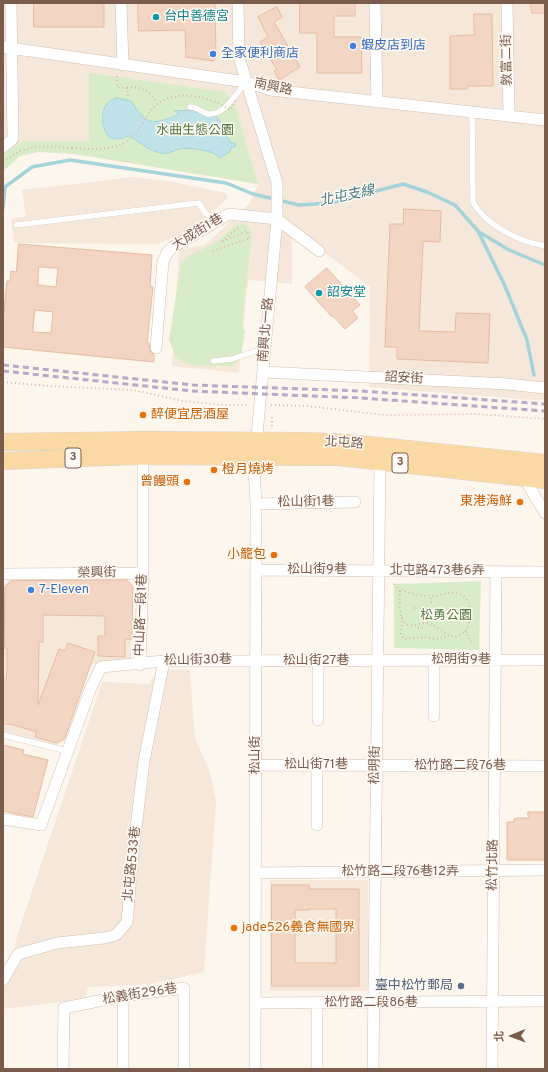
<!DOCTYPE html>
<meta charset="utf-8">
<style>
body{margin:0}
#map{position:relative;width:548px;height:1072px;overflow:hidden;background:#fdf6ec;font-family:Overpass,"Noto Sans TC",sans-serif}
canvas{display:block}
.frame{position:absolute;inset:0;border:4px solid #7a5c4d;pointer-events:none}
.north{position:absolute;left:492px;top:1016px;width:40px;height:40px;-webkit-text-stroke:3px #fffaf3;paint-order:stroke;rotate:269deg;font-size:11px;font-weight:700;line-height:16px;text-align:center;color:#7a5c4d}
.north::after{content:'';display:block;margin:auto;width:14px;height:18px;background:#7a5c4d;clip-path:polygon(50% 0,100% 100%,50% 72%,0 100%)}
</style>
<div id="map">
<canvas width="548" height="1072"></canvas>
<div class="frame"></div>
<div class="north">北</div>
</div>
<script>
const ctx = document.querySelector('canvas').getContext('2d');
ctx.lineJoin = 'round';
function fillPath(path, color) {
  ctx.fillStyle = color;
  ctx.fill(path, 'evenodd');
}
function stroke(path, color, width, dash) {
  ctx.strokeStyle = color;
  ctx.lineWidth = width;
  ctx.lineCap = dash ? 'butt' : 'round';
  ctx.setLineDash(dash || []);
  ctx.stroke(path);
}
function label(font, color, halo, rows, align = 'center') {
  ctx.font = font + ' Overpass,"Noto Sans TC",sans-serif';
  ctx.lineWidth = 3;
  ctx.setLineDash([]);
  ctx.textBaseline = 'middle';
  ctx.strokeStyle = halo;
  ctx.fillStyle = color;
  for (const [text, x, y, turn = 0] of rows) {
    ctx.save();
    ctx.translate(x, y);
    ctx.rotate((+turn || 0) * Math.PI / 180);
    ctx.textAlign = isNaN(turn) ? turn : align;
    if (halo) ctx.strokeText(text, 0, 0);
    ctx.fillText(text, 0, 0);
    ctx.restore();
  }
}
fillPath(new Path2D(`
 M3,3H545V401L369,387L370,287L292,228V284L248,280L239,373L172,366L179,250L205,245L250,203L258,184L75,154L39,152L20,156L3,171Z
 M134,177L173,182L226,193L228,198L192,231L157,244L14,243L11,219L26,216L22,190Z
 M9,580H128L133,586L131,659L123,664H94L89,667L64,741L57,745L14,736L3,731V587Z
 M159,669L190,670L195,738L210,772L216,801L204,972L151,984L88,987L85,999L3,1009V969L14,954L17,936L102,682L149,684Z
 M270,880H368V991H270Z`), '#f5e8da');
fillPath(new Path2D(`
 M89,73L226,92L235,106L258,184L75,154L39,152L20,156L3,171V154L24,141H89Z
 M242,224L247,225L251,233V242L242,326L245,331L241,358L233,366L192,365L183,362L176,357L169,340L181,264C188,253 205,249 216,242C224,236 232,226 242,224Z
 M481,581L479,650L394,648V584Z`), '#d8ecc9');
const water = new Path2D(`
 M117,98L131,101C148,126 151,125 178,115V112L174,111L192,110L207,116H216L226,129L224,133L231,143H235L236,146L231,148L230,152L219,158C216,150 187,147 179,149C172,151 168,155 161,153C149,151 140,142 129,136L119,139L110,138C99,126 99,101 117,98Z`);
fillPath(water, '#bfe3e8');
stroke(water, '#a5d3da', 1);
stroke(new Path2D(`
 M3,208L5,187L32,167L70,160L226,183L253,194L299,205L330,203L403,184L427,192L455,205L478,231L505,286L527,340L534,375
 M479,232L509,250L545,265`), '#a5d3da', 3.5);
const building = new Path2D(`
 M34,3H104V27H34Z
 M138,3H215L216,57L213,61L186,57L185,30L139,31Z
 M300,3H355V16H334V37H361L362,73H317V33H300Z
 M531,3H545V13H532Z
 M277,7L282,17L274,22L300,67L279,80L274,71L277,70L260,42L268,37L258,17Z
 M474,14H492L493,86H467V89H450V36L474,35Z
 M404,209L441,211L440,242L423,241L419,331L455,332L456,313L490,314L488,363L397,359V347H385L390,224H403Z
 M19,244L152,255L150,287H153L147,343H149L150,351L154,355V362L3,347V321L7,281H10L11,271L16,272ZM39,267L58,268L56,287L38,285ZM35,310L53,312L51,333L33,332Z
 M327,268L360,305L352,311L358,318L345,329L333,316L332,317L305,287Z
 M127,580L133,587L132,639H125V657L98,656V636H105V616L43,615V642H39L38,705L59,649L65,651L68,643L95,652L65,738L56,743L35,737L37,732L10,724H3V680H6L7,671V648H4L5,587L11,581Z
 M3,745L24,750L23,754L48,760L33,817L3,811Z
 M528,812H545V860H507V822H514V819L517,818H528Z
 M272,885H309V889H359V986H272ZM309,909H336V963H295V910H309Z`);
fillPath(building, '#f3d5c3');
stroke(building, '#e6bba3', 1);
const lane = new Path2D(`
 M190,107C197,107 201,112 208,114C225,116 236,93 246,82
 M472,112L473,202C485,225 520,242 545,246
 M16,225L199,203L205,213L217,221
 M213,361L232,359L265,348
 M3,735L67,751`);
const street = new Path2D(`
 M121,3L123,65
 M238,3L239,57L277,183V219L254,467L256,504L255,1069
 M375,3L377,102
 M507,3L509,116
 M3,47L246,82L271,90L545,120
 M3,147L13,139L11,3
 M277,219L319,251
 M156,348L163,262L167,253L173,247L229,214L277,219
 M264,372L507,384L545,388
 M524,478L545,513
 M256,504L355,502
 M256,570L545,572
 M3,574L143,573
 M318,661V720
 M140,665L143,573V450
 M434,716V660
 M256,765L545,766
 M317,766V825
 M3,819L41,825L90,690L101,667L164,661L545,660
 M256,873L545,870
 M3,980L18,954L57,943L104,938L116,935L127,922L133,853L144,761L164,661
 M255,1003L545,1001
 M317,1003V1069
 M63,1069L64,1008L123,996L184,988V1069
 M123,1069V996
 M373,1069L380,461
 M492,1069L496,572`);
const primary = new Path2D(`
 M3,442L143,440L306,441L348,443L545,463
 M3,461L133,456L339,457L545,480`);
stroke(lane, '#d1beb0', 6);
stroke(street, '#d1beb0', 12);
stroke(primary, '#dad1cd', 18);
stroke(new Path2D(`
 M117,76V87L127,88L128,96
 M127,88C139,86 148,89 155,100
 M3,162C26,143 44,146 72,148
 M213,251L250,238L247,231L221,242L239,227
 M3,382L49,386L133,390L183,401L222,405H249
 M271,405L307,406L385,415L477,414L545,419
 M272,417V426
 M394,584L400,591L401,589C410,594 420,596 431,596C439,596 447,592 455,593C473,595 472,616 467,629C451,648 441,624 426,623C420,622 411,629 405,623C398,615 400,601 400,591
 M431,603V597
 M414,608H416
 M402,617L401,634L404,639L425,637L435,639L449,636
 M418,628H424
 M465,631L473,645`), '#d9b8a5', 2, [1, 3]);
stroke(lane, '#fff', 5.5);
stroke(street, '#fff', 11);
stroke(primary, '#fbd9a5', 17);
stroke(new Path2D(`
 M3,365L193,385L361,391L545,404
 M3,371L192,391L361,398L545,411`), '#b9a8c9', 3, [6, 4]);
stroke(new Path2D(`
 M72,148C91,149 115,152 131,138C141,130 144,117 153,108C172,87 210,96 230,110L236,100`), '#d9b8a5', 2, [1, 3]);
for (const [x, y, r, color] of [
 [156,17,4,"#0f9aa8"],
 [353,46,4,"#3f7fe0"],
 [213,54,4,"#3f7fe0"],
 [319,293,4,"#0f9aa8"],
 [143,415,4,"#e8710a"],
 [214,470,4,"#e8710a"],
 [187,482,4,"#e8710a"],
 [520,502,4,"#e8710a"],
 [274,555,4,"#e8710a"],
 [31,590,4,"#3f7fe0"],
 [234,928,4,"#e8710a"],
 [461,986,4,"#5c6f8a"]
]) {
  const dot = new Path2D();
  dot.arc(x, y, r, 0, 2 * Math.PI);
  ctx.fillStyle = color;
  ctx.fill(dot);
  stroke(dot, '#fffaf3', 1.5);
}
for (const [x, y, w] of [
 [73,458,16],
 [400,463,16]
]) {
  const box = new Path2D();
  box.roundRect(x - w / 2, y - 10, w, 20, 3);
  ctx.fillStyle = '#fffaf3';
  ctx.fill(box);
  stroke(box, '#7a5c4d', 1);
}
label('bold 12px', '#7a5c4d', null, [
 ["3",73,458],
 ["3",400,463]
]);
label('13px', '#0d838f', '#fffaf3', [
 ["台中善德宮",164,17],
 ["詔安堂",327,293]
], 'left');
label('13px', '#366cbe', '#fffaf3', [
 ["蝦皮店到店",361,46],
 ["全家便利商店",221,54],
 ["7-Eleven",39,590]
], 'left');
label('13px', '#7a5c4d', '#fffaf3', [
 ["敦富二街",508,60,-91],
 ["南興路",273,88,12],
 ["大成街1巷",198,233,-32],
 ["南興北一路",267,330,-85],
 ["詔安街",404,379,3],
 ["北屯路",344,444,4],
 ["松山街1巷",306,503,-1],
 ["松山街9巷",317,570],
 ["北屯路473巷6弄",437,571],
 ["榮興街",97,574,-1],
 ["中山路一段1巷",142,615,-88],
 ["松明街9巷",461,660],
 ["松山街30巷",198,661,-1],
 ["松山街27巷",316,661],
 ["松山街",256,755,-90],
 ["松山街71巷",316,765],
 ["松明街",376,765,-89],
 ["松竹路二段76巷",460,766],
 ["北屯路533巷",133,864,-84],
 ["松竹北路",494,865,-89],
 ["松竹路二段76巷12弄",400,872],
 ["松義街296巷",140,995,-9],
 ["松竹路二段86巷",371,1003]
]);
label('13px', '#537a41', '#fffaf3', [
 ["水曲生態公園",195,131],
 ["松勇公園",446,616]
]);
label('13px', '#c56008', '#fffaf3', [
 ["醉便宜居酒屋",151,415],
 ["橙月燒烤",222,470],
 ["曾饅頭",179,482,"right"],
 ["東港海鮮",512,502,"right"],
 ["小籠包",266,555,"right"],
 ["jade526義食無國界",242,928]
], 'left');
label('13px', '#4e5e75', '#fffaf3', [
 ["臺中松竹郵局",453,986]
], 'right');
label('italic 14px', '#437c86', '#fffaf3', [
 ["北屯支線",347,197,-12]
]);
</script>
